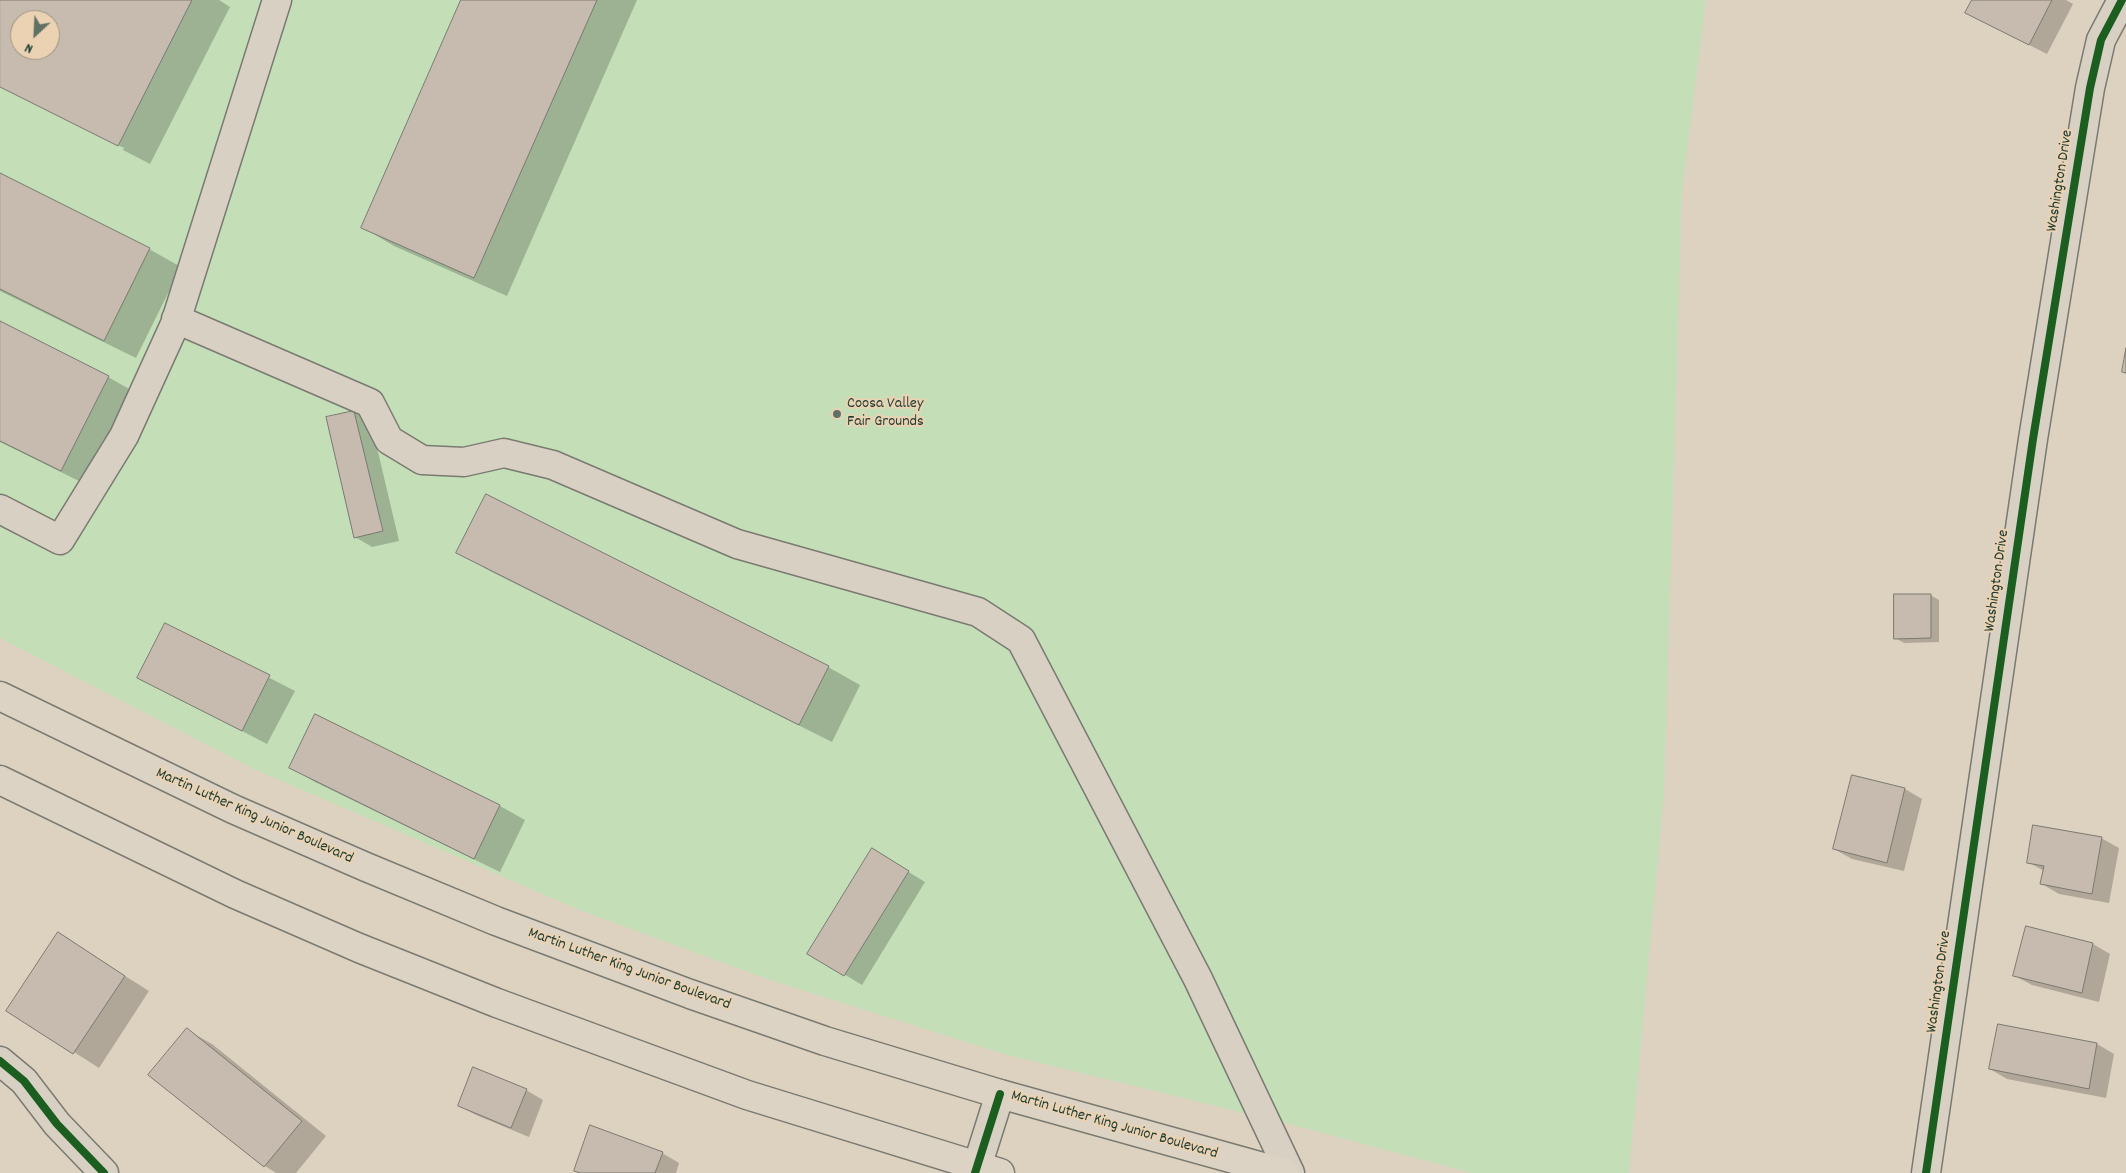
<!DOCTYPE html>
<style>
body{margin:0}
#map{position:relative;width:2126px;height:1173px;overflow:hidden;background:#ddd1c0;font-family:Dekko,sans-serif}
canvas{display:block}
.north{position:absolute;left:10px;top:10px;width:50px;height:50px;box-sizing:border-box;background:#ead2b3;border:1px solid #999680;border-radius:50%;rotate:205deg;font-size:14px;font-weight:700;line-height:20px;text-align:center;color:#1f3d34}
.north::after{content:'';display:block;margin:auto;width:18px;height:22px;background:#627165;clip-path:polygon(50% 0,100% 100%,50% 72%,0 100%)}
</style>
<div id="map">
<canvas width="2126" height="1173"></canvas>
<div class="north">N</div>
</div>
<script>
const ctx = document.querySelector('canvas').getContext('2d');
ctx.lineJoin = 'round';
function fillPath(path, color) {
  ctx.fillStyle = color;
  ctx.fill(path, 'evenodd');
}
function stroke(path, color, width, dash) {
  ctx.strokeStyle = color;
  ctx.lineWidth = width;
  ctx.lineCap = dash ? 'butt' : 'round';
  ctx.setLineDash(dash || []);
  ctx.stroke(path);
}
function label(font, color, halo, rows, align = 'center') {
  ctx.font = font + ' Dekko,sans-serif';
  ctx.lineWidth = 4;
  ctx.setLineDash([]);
  ctx.textBaseline = 'middle';
  ctx.strokeStyle = halo;
  ctx.fillStyle = color;
  for (const [text, x, y, turn = 0] of rows) {
    ctx.save();
    ctx.translate(x, y);
    ctx.rotate((+turn || 0) * Math.PI / 180);
    ctx.textAlign = isNaN(turn) ? turn : align;
    if (halo) ctx.strokeText(text, 0, 0);
    ctx.fillText(text, 0, 0);
    ctx.restore();
  }
}
fillPath(new Path2D(`
 M0,0H1706L1682,190L1664,794L1629,1173H1472L1289,1124L1004,1054L770,980L582,911L254,769L0,638ZM20,20H50V50H20Z`), '#c4dfb8');
fillPath(new Path2D(`
 M0,0H219L230,7L150,164L123,150L124,148L0,86ZM20,20H50V50H20Z
 M462,0H637L507,296L394,246L362,227Z
 M1973,0H2066L2073,4L2047,54L1984,22Z
 M0,174L149,249L181,267L136,358L0,291Z
 M0,323L108,377L140,395L93,488L0,442Z
 M354,412L371,422L399,541L372,547L355,537Z
 M458,552L828,667L860,685L832,742L490,571Z
 M1930,595L1939,600V642L1904,643L1895,638Z
 M165,624L295,691L267,744L139,677Z
 M315,716L500,806L525,820L500,872L315,782L290,767Z
 M1853,776L1905,789L1922,799L1904,871L1852,859L1834,849Z
 M2101,838L2119,848L2109,903L2059,894L2042,884L2044,871L2028,862Z
 M889,860L925,882L862,985L809,953Z
 M2027,927L2093,944L2110,954L2099,1002L2032,985L2015,976Z
 M58,934L149,991L99,1068L8,1010Z
 M1999,1025L2097,1044L2114,1054L2106,1098L2007,1079L1990,1069Z
 M187,1030L212,1044L326,1136L296,1173H276L265,1166L150,1075Z
 M526,1090L543,1100L529,1137L476,1115L459,1106Z
 M662,1153L679,1163L676,1173H580L575,1170Z`), '#0003');
const building = new Path2D(`
 M0,0H192L118,146L0,87ZM20,20H50V50H20Z
 M461,0H597L474,278L361,228Z
 M1972,0H2052L2029,45L1965,13Z
 M0,173L150,248L104,341L0,289Z
 M0,321L109,376L61,471L0,441Z
 M2126,348V373L2122,372Z
 M354,411L383,531L354,538L326,417Z
 M486,494L829,666L799,725L456,553Z
 M1894,594H1931V638L1894,639Z
 M165,623L270,675L242,731L137,678Z
 M315,714L500,805L474,859L289,768Z
 M1852,775L1905,788L1887,863L1833,849Z
 M2033,825L2102,837L2092,894L2040,884L2044,866L2027,863Z
 M872,848L909,871L844,976L807,954Z
 M2026,926L2093,943L2082,993L2013,976Z
 M58,932L125,976L73,1054L6,1011Z
 M1998,1024L2097,1043L2089,1089L1989,1069Z
 M187,1028L302,1121L264,1167L148,1075Z
 M473,1067L527,1089L511,1128L458,1106Z
 M590,1125L663,1152L655,1173H580L574,1171Z`);
fillPath(building, '#c7baae');
stroke(building, '#7a7a71', 1);
const minor = new Path2D(`
 M176,319L370,403L389,440L422,460L464,462L504,453L553,465L737,544L978,612L1021,640L1198,979L1290,1173
 M0,509L60,540L124,436L175,324L277,0
 M0,1061L24,1081L57,1124L104,1173
 M975,1173L1000,1094
 M1926,1173L2033,439L2090,88L2101,40L2122,0`);
const major = new Path2D(`
 M0,696L233,809L366,867L496,921L690,994L825,1041L1000,1094L1284,1173
 M0,780L235,894L359,948L497,1003L747,1095L1000,1173`);
stroke(minor, '#7a7a71', 31);
stroke(major, '#7a7a71', 31);
stroke(minor, '#d9d0c4', 28);
stroke(major, '#ddd3c4', 28);
stroke(new Path2D(`
 M0,1061L24,1081L57,1124L104,1173
 M975,1173L1000,1094
 M1926,1173L2033,439L2090,88L2101,40L2122,0`), '#1b5e20', 8);
for (const [x, y, r, color] of [
 [837,414,5,"#627165"]
]) {
  const dot = new Path2D();
  dot.arc(x, y, r, 0, 2 * Math.PI);
  ctx.fillStyle = color;
  ctx.fill(dot);
  stroke(dot, '#ead2b3', 2);
}
label('16px', '#1f3d34', '#ead2b3', [
 ["Washington Drive",2061,181,-81],
 ["Washington Drive",1998,581,-82],
 ["Martin Luther King Junior Boulevard",254,817,24],
 ["Martin Luther King Junior Boulevard",629,970,20],
 ["Washington Drive",1940,982,-82],
 ["Martin Luther King Junior Boulevard",1114,1126,16]
]);
label('16px', '#1f3d34', '#ead2b3', [
 ["Coosa Valley",847,405],
 ["Fair Grounds",847,423]
], 'left');
</script>
